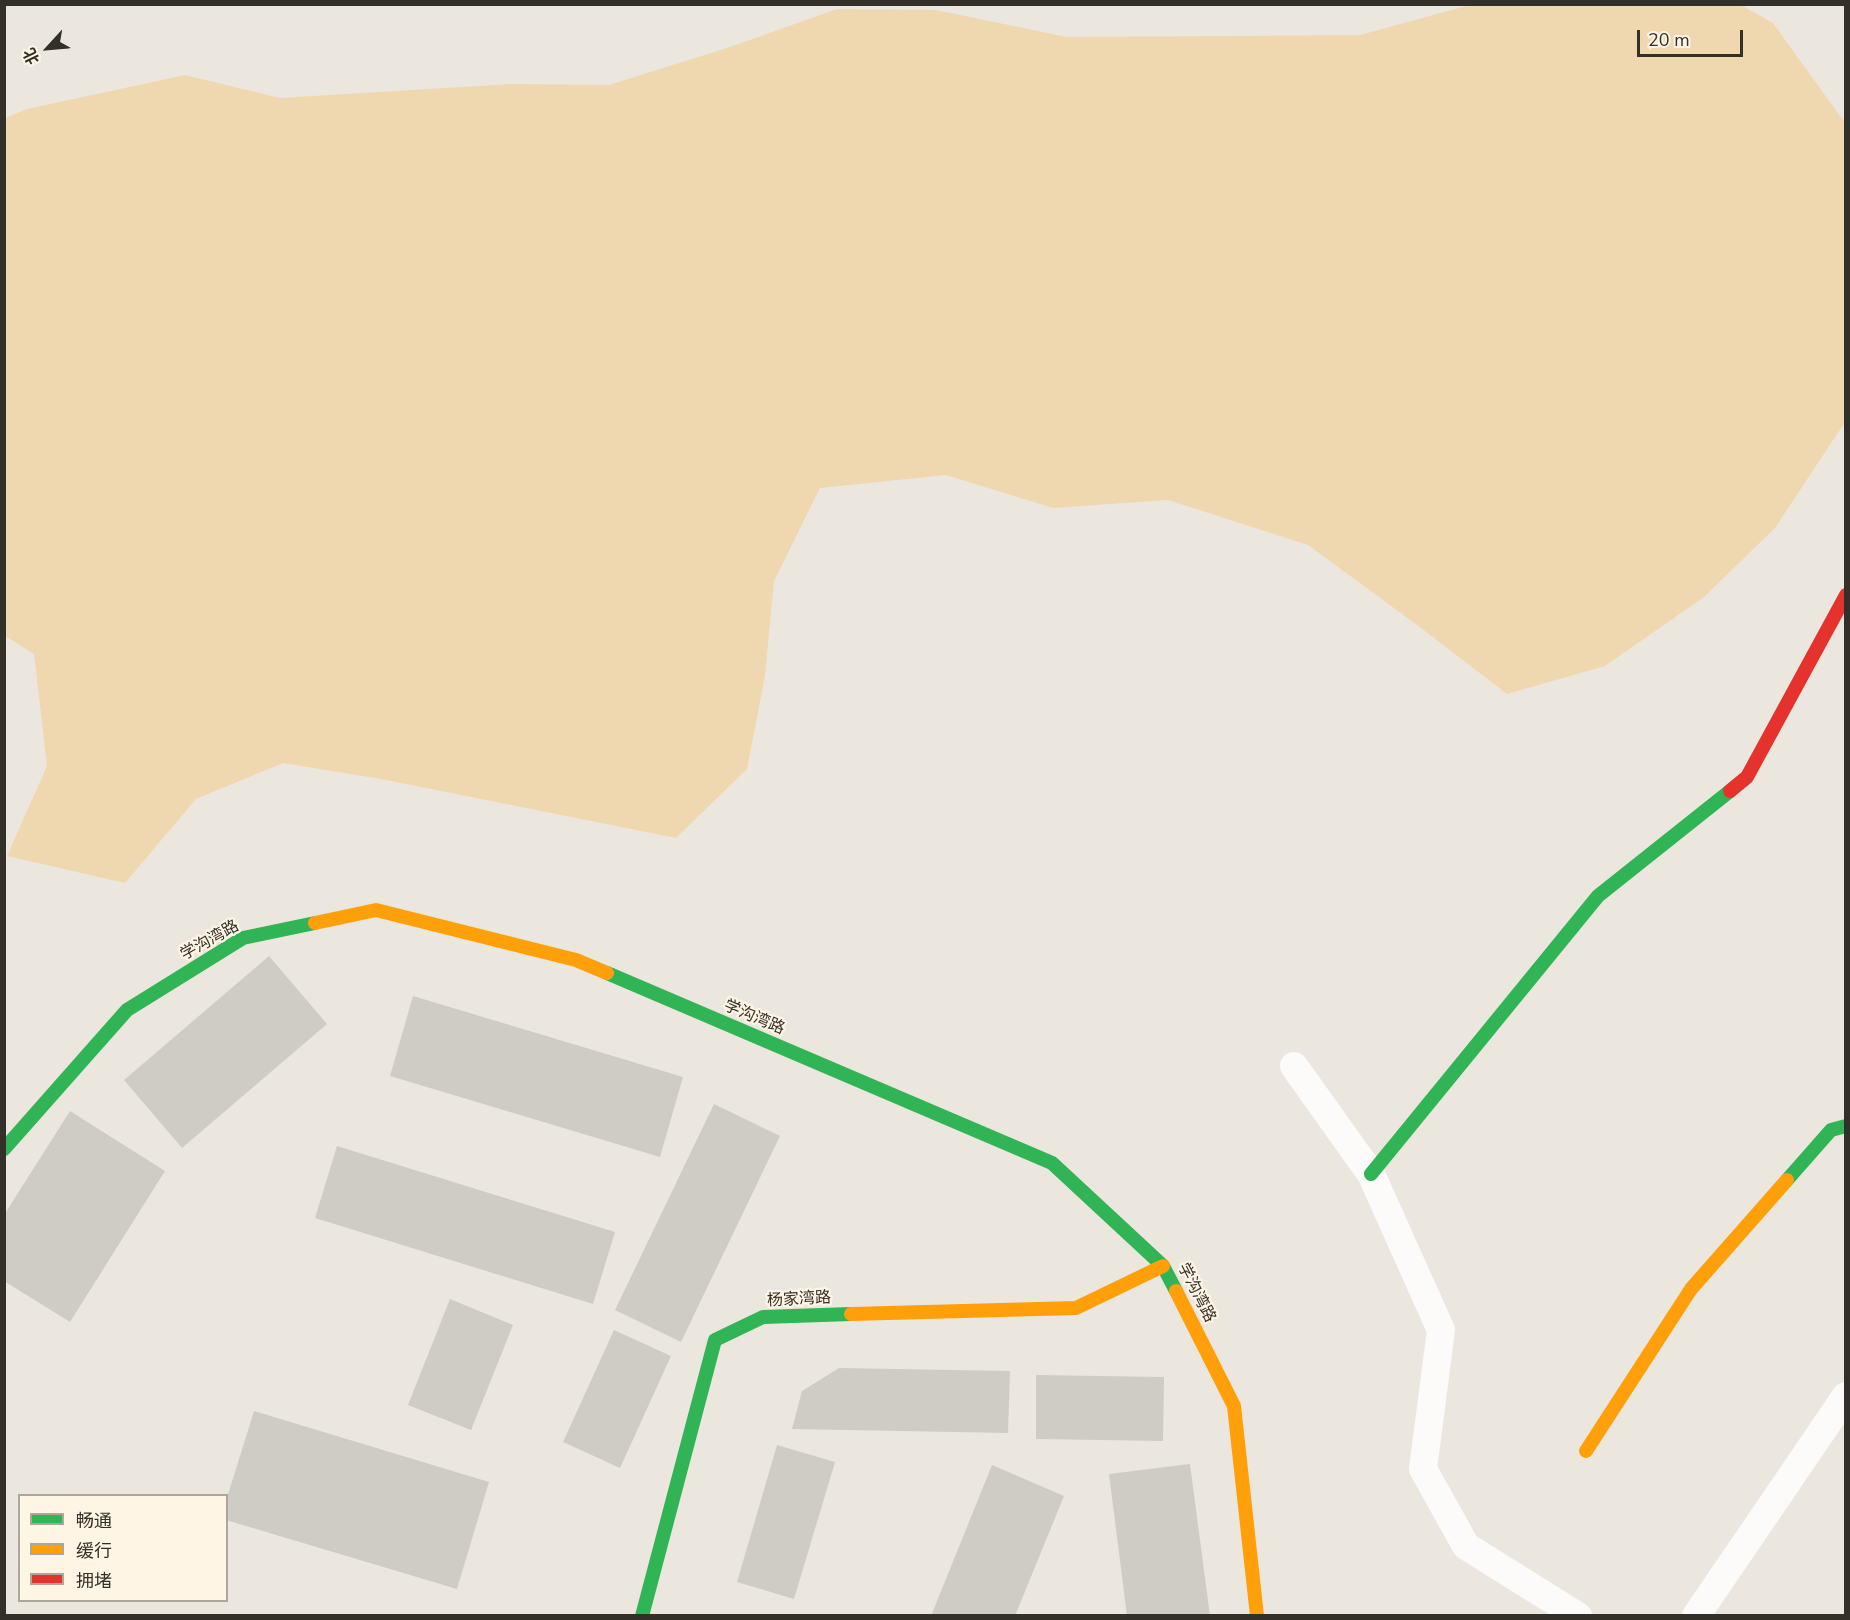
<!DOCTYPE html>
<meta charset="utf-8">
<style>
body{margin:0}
#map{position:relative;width:1850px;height:1620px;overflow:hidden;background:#ece7de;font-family:"Nunito Sans","Noto Sans SC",sans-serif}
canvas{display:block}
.frame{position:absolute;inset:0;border:6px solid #33302a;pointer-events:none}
.legend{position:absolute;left:18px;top:1494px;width:210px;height:108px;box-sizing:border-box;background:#fff5e5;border:2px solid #ada69a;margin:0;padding:8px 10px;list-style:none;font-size:18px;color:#33302a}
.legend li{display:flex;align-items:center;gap:12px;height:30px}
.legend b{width:30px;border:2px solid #ada69a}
.north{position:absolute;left:18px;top:18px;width:60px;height:60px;-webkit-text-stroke:4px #fff5e5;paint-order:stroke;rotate:244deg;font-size:16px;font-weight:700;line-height:24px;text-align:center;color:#33302a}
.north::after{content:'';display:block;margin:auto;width:21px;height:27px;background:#33302a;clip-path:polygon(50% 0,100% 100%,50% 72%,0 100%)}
.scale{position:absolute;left:1637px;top:30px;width:106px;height:27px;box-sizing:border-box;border:3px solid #33302a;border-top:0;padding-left:8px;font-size:18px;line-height:21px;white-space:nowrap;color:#33302a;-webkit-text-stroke:4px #fff5e5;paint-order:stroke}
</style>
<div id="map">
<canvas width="1850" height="1620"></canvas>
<div class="frame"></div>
<ul class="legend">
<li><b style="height:8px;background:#30b455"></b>畅通</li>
<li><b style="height:8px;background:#ff9f0a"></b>缓行</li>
<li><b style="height:8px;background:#e5322d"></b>拥堵</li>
</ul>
<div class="north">北</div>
<div class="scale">20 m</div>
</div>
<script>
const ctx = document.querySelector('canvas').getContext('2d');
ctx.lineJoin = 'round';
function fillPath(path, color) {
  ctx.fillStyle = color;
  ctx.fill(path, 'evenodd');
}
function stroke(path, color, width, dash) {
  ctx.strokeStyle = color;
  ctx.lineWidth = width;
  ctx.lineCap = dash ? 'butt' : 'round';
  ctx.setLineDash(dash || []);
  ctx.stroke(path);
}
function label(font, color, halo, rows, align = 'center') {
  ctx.font = font + ' "Nunito Sans","Noto Sans SC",sans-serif';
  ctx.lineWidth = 4.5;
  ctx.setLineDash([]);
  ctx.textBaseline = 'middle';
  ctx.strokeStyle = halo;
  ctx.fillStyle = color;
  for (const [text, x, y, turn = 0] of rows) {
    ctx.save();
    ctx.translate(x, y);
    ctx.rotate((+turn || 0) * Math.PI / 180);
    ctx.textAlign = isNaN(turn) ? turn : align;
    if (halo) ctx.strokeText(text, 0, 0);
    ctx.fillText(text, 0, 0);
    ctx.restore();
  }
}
fillPath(new Path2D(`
 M1470,5H1741L1773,23L1845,123V422L1775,528L1704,597L1605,666L1507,694L1417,625L1308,545L1168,500L1053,508L946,475L820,488L774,581L765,676L747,769L676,838L381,779L283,763L196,799L125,883L7,856L47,766L34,654L5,636V118L27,109L185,75L280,98L511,84L609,85L730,47L837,9L936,10L1067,37L1228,36L1360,35Z`), '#efd8af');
fillPath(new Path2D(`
 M269,956L327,1024L182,1148L124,1080Z
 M413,996L683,1077L660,1157L390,1076Z
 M714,1104L780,1136L681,1342L615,1310Z
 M70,1111L165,1171L70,1322L4,1281V1215Z
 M337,1146L615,1232L593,1304L315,1218Z
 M450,1299L513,1325L471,1430L408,1405Z
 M614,1330L671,1356L620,1468L563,1442Z
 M839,1368L1010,1371L1008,1433L792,1429L802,1391Z
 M1036,1375L1164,1377L1163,1441L1036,1439Z
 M254,1411L489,1482L457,1589L226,1520V1501Z
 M777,1445L835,1462L794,1599L737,1582Z
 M1190,1464L1210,1616H1127L1109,1474Z
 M992,1465L1064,1496L1015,1616H931Z`), '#cfccc4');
stroke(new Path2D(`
 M1294,1066L1371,1174L1441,1330L1423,1469L1466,1546L1578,1616
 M1696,1616L1846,1396`), '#fcfbfa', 28);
stroke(new Path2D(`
 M607,973L1052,1163L1163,1266L1176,1291
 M4,1149L127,1010L243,938L315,923
 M1371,1174L1598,896L1730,791
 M1787,1180L1831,1130L1846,1126
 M642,1616L715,1340L763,1317L851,1314`), '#30b455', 14);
stroke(new Path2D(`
 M315,923L376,910L576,960L607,973
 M1176,1291L1234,1406L1257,1616
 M851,1314L1076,1308L1163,1266
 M1586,1451L1691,1289L1787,1180`), '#ff9f0a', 14);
stroke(new Path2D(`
 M1730,791L1747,777L1846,595`), '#e5322d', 14);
label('16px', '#33302a', '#fff5e5', [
 ["学沟湾路",210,941,-29],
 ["学沟湾路",754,1018,23],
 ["学沟湾路",1196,1293,63],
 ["杨家湾路",799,1300,-3]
]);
</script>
